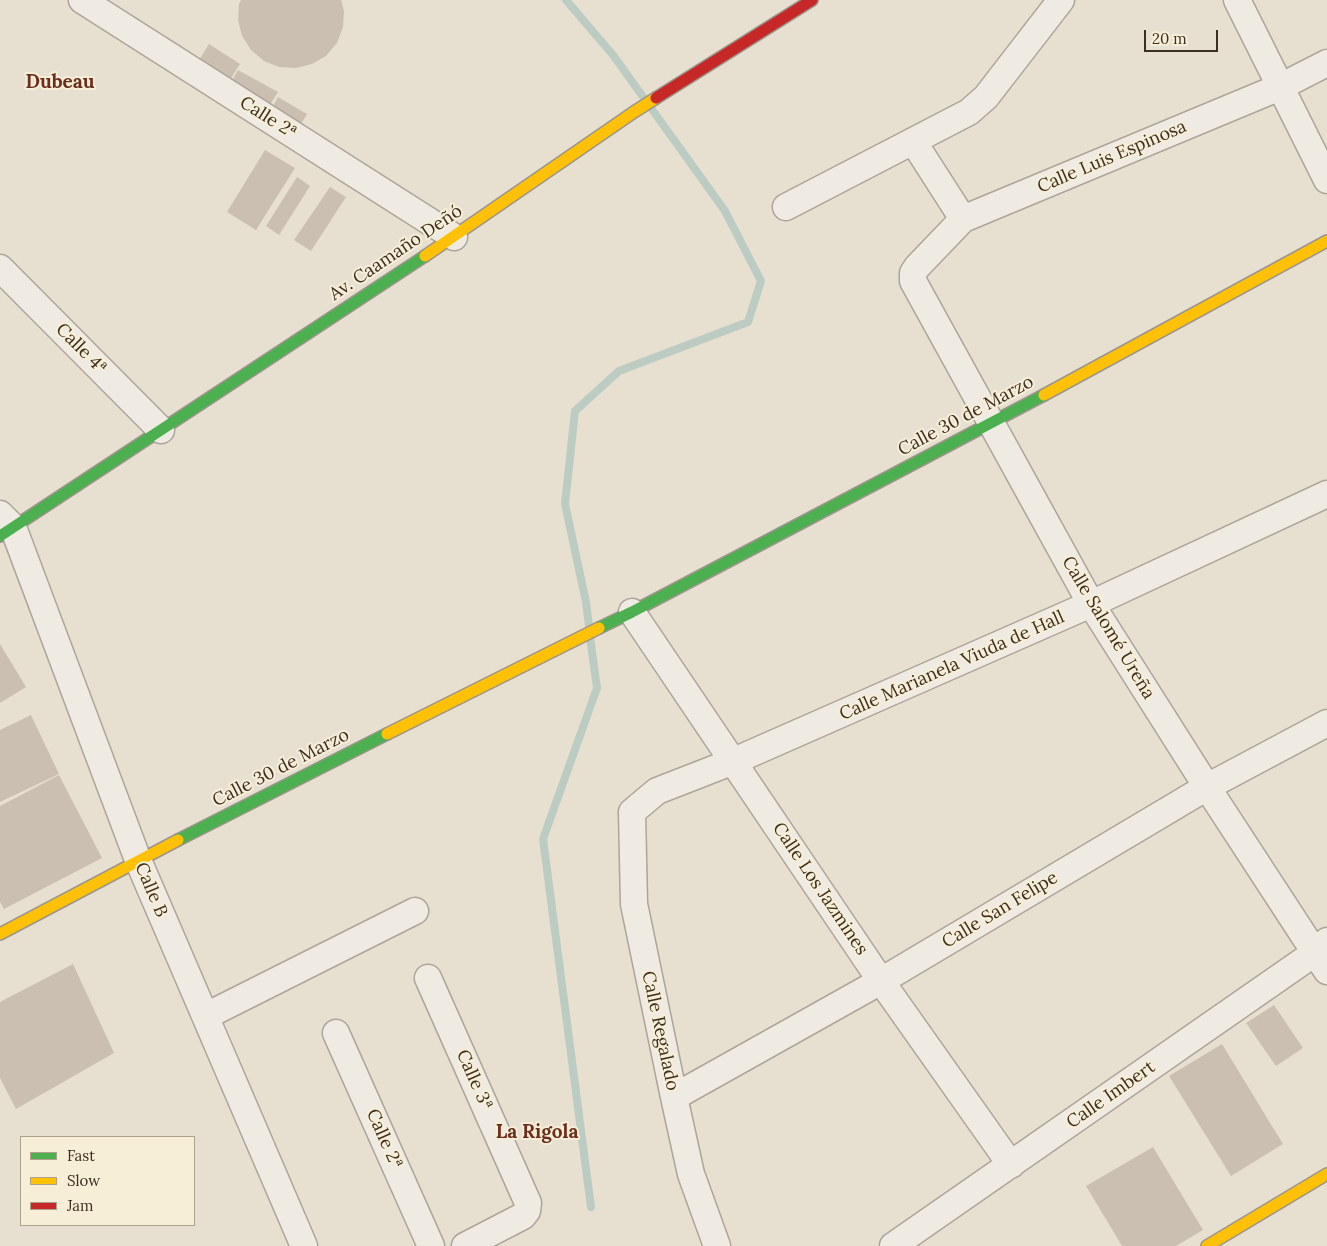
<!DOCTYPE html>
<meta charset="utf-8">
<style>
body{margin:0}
#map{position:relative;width:1327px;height:1246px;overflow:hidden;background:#e7e0d1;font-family:Lora,serif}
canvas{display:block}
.legend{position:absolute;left:20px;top:1136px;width:175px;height:90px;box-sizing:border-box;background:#f7eed8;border:1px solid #ada18e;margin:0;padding:6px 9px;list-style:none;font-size:15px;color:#3d2e20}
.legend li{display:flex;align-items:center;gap:10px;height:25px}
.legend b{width:25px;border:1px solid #ada18e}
.scale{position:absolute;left:1144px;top:30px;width:74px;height:22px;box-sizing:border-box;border:2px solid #3d2e20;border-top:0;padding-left:6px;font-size:15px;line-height:18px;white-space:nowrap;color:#3d2e20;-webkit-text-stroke:4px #f7eed8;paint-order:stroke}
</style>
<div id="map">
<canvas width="1327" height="1246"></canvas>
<ul class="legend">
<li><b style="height:6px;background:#4caf50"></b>Fast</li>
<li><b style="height:6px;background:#ffc107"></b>Slow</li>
<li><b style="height:6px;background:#c62828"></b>Jam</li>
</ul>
<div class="scale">20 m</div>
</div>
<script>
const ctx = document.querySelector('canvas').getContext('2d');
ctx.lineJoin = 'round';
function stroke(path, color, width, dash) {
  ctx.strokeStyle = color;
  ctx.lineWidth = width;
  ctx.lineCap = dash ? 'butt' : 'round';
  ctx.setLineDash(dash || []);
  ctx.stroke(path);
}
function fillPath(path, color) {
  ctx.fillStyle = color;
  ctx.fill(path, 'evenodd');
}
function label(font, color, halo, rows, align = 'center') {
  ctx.font = font + ' Lora,serif';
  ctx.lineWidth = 4;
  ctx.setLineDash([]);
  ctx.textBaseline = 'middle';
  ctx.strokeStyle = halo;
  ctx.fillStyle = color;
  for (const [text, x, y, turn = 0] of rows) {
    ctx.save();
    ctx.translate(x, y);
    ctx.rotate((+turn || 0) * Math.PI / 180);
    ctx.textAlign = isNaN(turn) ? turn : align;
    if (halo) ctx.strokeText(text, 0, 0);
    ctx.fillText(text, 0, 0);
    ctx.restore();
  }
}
stroke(new Path2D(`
 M566,0L613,55L725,211L761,281L748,322L619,371L575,411L565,504L586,602L589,626
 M590,637L597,688L543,839L591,1207`), '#bcccc2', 8);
fillPath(new Path2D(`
 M241,0H341L344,11L343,27L337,43L326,56L312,64L296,68L279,67L264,61L251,50L242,36L238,20L239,4Z
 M209,44L240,64L225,88L194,68Z
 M238,70L278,92L265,113L226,91Z
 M278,97L307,114L298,129L269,113Z
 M265,150L295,168L256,230L227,212Z
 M297,177L310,186L279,235L266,226Z
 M330,187L346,197L311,251L294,240Z
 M0,644L26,687L0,703Z
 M31,715L59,774L0,802V730Z
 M59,775L102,858L4,909L0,902V806Z
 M73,964L114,1053L16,1109L0,1078V1002Z
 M1274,1005L1303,1048L1276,1066L1246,1023Z
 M1222,1044L1283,1144L1231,1176L1169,1076Z
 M1153,1147L1203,1230L1176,1246H1122L1086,1186Z`), '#cbbfb2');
const street = new Path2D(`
 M82,0L454,237
 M1237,0L1327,180
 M1327,63L1280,87L963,219L917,267L913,273V281L1091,604L1207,787L1327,971
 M913,141L963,219
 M786,207L969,112L986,97L1061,0
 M0,268L161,430
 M0,514L13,527L138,860L304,1246
 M632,612L881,981L1011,1165
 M428,978L528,1203L527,1211L523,1216L465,1246
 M206,1016L415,911
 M336,1033L431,1246
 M674,1097L881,981L1207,787L1327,723
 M717,1246L691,1174L674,1097L634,904L632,812L657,791L734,761L1091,604L1327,494
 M893,1246L1316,952L1327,941`);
const fast = new Path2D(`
 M0,536L425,256
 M599,628L632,612L1044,395
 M178,840L387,734`);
const slow = new Path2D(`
 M425,256L634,112L656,98
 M1044,395L1327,241
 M387,734L599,628
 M0,934L178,840
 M1207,1246L1327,1174`);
const jam = new Path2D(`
 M656,98L812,0`);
stroke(street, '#ada599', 29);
stroke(fast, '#9c958a', 14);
stroke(slow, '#9c958a', 14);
stroke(jam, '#9c958a', 14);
stroke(street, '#efebe3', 26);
stroke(fast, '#4caf50', 11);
stroke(slow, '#ffc107', 11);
stroke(jam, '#c62828', 11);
label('18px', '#3d2e20', '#f7eed8', [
 ["Calle 2ª",268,118,32],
 ["Calle Luis Espinosa",1112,157,-23],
 ["Av. Caamaño Deñó",396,253,-34],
 ["Calle 4ª",81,349,45],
 ["Calle 30 de Marzo",966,416,-28],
 ["Calle Salomé Ureña",1108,628,59],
 ["Calle Marianela Viuda de Hall",952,666,-24],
 ["Calle 30 de Marzo",281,768,-27],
 ["Calle Los Jazmines",820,889,56],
 ["Calle B",151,890,67],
 ["Calle San Felipe",1000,910,-31],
 ["Calle Regalado",660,1031,78],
 ["Calle 3ª",474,1080,66],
 ["Calle Imbert",1111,1095,-35],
 ["Calle 2ª",384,1139,66]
]);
label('bold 19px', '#6b2e1e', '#f7eed8', [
 ["Dubeau",60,83],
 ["La Rigola",537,1133]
]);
</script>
